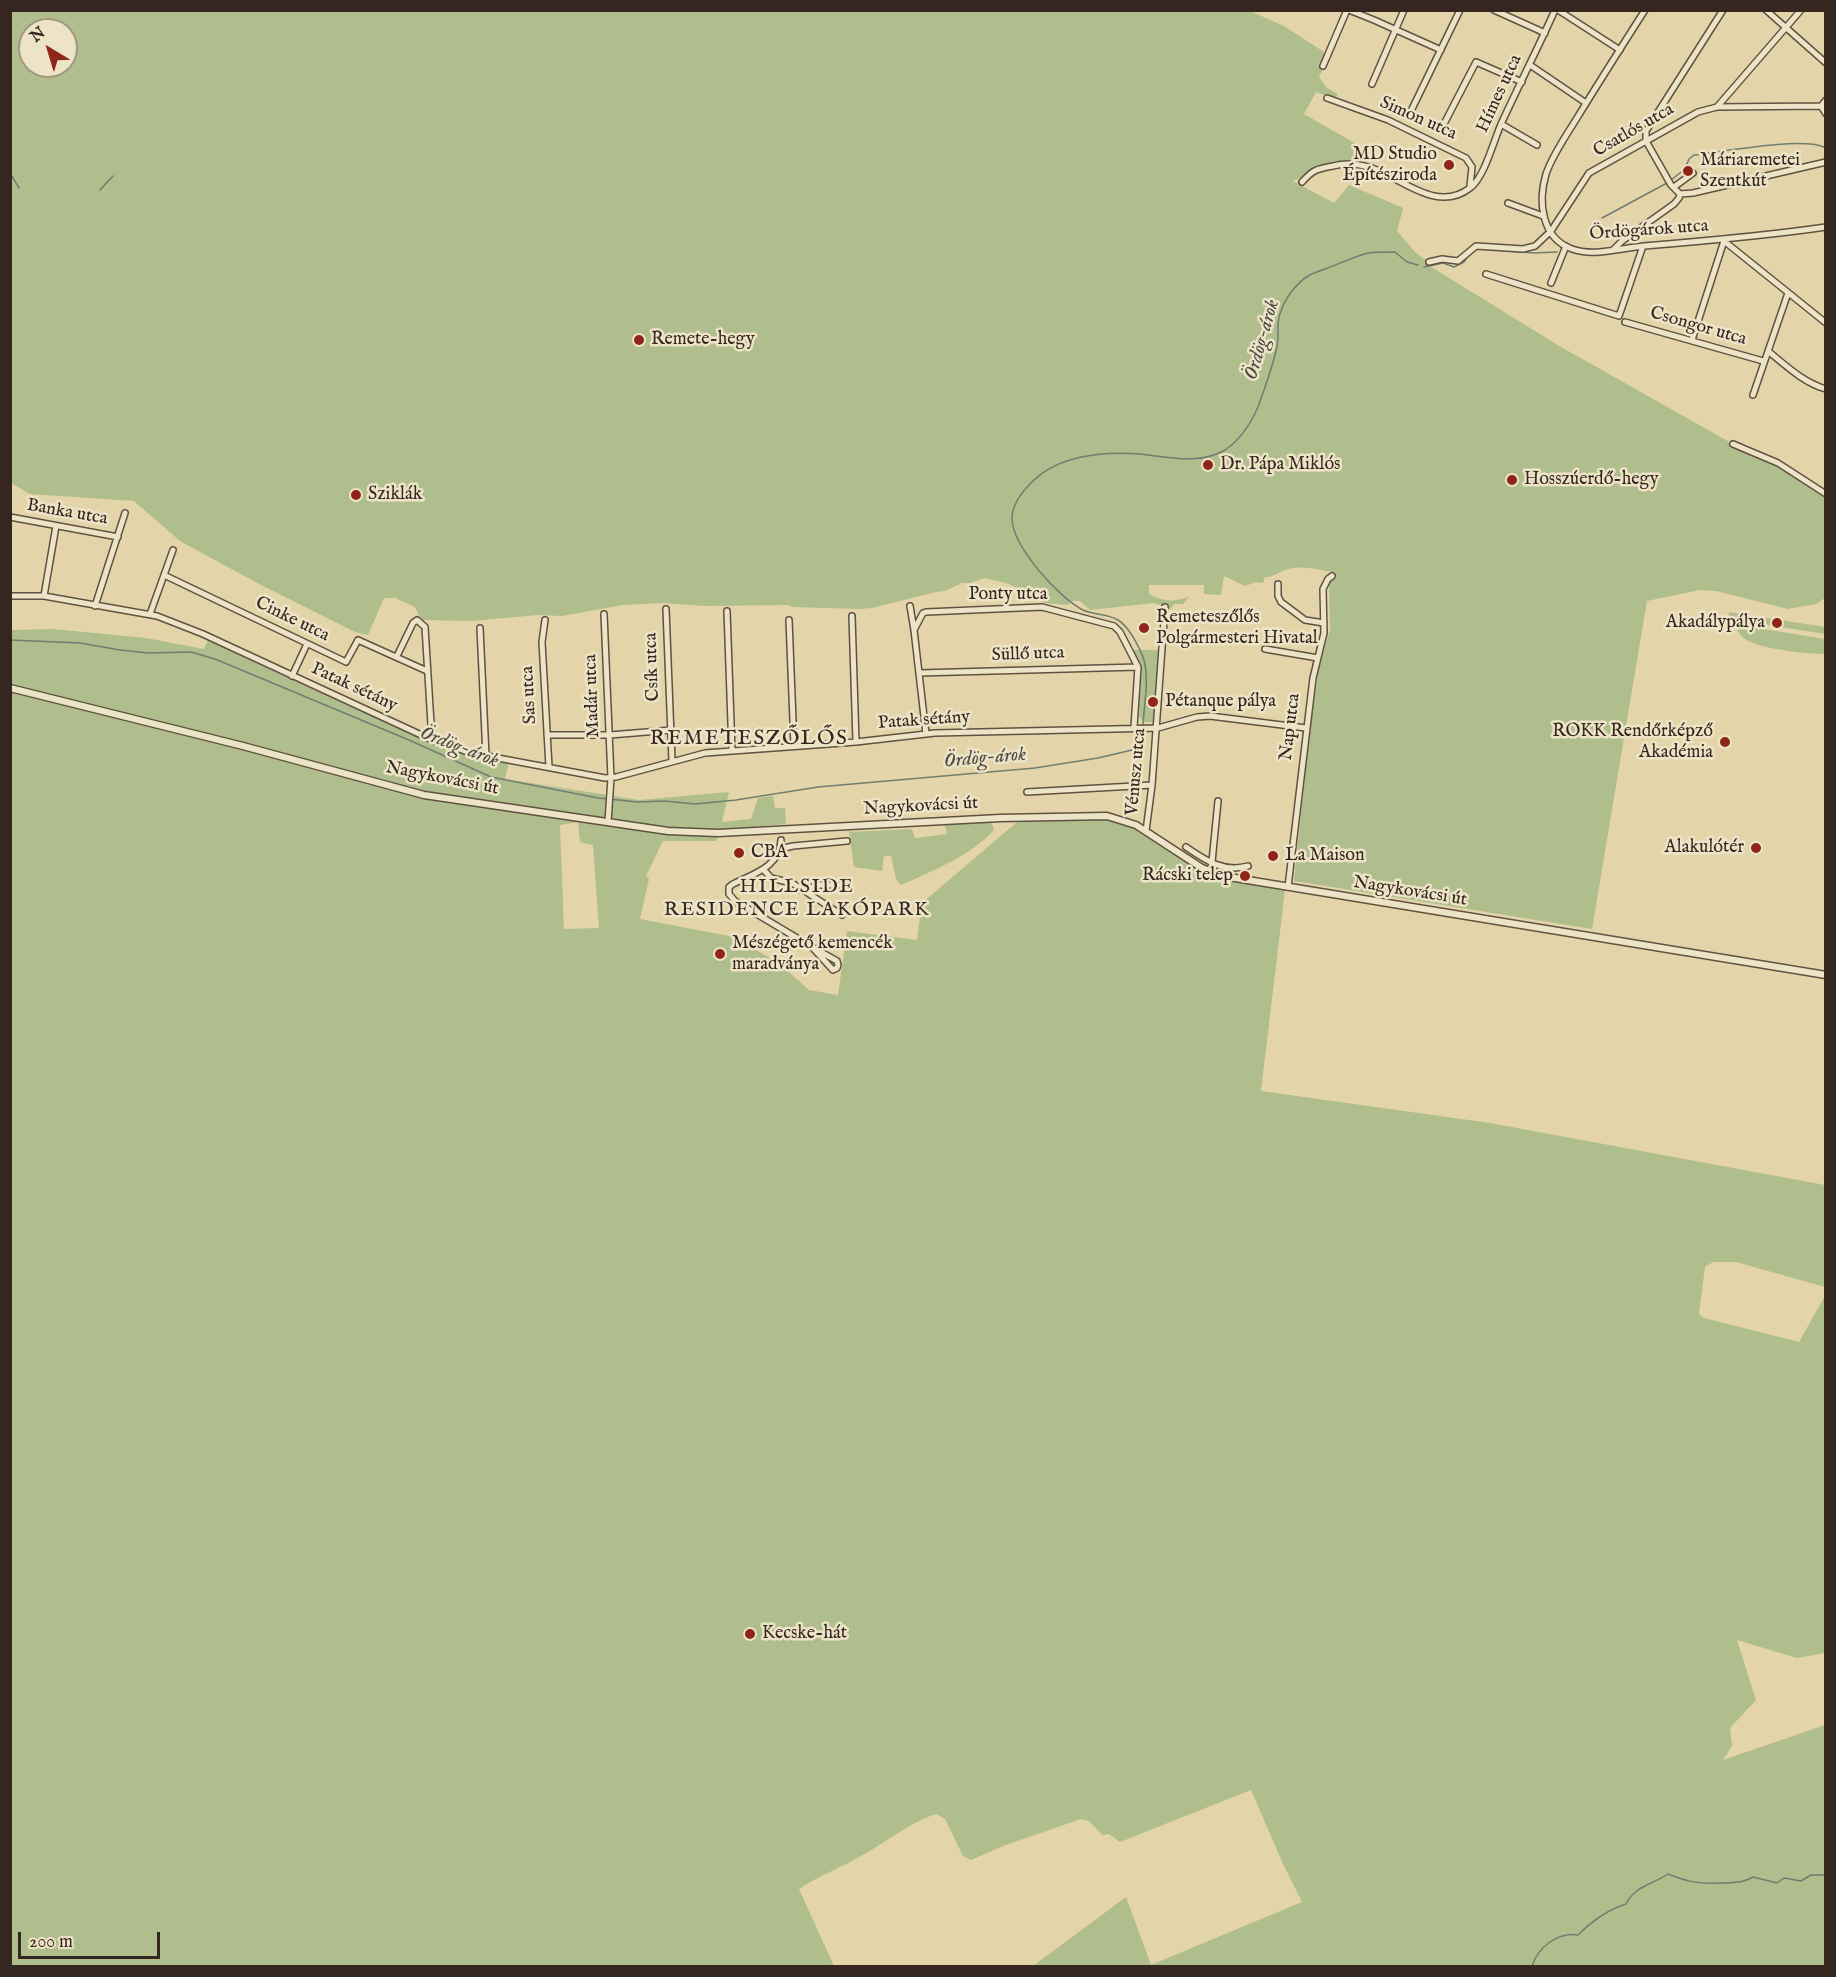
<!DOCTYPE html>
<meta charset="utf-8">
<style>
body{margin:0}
#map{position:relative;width:1836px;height:1977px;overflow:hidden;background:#e3d5a9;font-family:"IM FELL English",serif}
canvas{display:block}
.frame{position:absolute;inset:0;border:12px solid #35261f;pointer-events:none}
.north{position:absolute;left:18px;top:18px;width:60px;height:60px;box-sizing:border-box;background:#ede4c7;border:2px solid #a39884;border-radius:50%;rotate:322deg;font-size:16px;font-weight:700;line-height:24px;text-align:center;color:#35261f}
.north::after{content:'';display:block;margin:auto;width:21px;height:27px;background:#8f2418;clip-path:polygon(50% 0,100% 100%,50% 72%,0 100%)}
.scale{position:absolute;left:18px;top:1932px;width:142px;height:27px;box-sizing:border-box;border:3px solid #35261f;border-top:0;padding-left:8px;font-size:18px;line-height:21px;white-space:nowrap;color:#35261f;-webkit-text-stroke:4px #ede4c7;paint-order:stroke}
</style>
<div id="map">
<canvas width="1836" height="1977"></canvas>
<div class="frame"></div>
<div class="north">N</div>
<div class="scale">200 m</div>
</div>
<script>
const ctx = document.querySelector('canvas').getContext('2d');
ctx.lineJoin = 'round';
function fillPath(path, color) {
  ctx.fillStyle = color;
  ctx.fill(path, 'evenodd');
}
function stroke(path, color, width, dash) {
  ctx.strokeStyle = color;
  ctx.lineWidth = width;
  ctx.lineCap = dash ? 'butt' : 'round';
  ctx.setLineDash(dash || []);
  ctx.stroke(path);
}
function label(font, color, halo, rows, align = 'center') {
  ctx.font = font + ' "IM FELL English",serif';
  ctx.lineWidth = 5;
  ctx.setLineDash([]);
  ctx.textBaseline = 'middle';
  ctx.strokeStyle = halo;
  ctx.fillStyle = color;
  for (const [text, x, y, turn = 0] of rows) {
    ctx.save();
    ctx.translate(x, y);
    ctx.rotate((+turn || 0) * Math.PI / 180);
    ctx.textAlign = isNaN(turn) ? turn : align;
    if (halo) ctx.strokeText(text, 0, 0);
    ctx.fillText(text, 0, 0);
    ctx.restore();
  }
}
fillPath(new Path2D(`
 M11,11H1250L1284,26L1324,52L1320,67L1323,69L1319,77L1327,88L1338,94L1335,99L1316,92L1304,114L1370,152L1365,164L1327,167L1293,181L1334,203L1349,185L1403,208L1397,231L1415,252L1429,262L1428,265L1561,347L1733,444L1758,454L1825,494V598L1816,604L1788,609L1716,591L1700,590L1647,601L1592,929L1294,881L1310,729L1319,667L1330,630L1329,581L1333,572C1320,570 1306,566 1293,568C1282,569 1274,578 1265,577L1263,583L1256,582L1245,586L1224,576L1221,595L1204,594V585H1149V594C1166,602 1171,602 1189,597L1183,604H1174L1171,609L1154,603L1090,610L1080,601H1072L1068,605L1043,603V600L1006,583L985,578L970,583H962L945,591L936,592L872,608L859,609L792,607L788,605L705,606L662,603L623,605L562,616L538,615L471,621L421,620L415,607L395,598H384L368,635L355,632L257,583L180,541L134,501L30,494L11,483ZM30,30H66V66H30Z
 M1729,612L1825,627V634L1728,619Z
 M1733,624L1825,639V654C1808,654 1759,649 1745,639C1740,635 1737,630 1733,624Z
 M53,629L146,638L204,649L208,640L214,643L215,641L244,654L243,657L340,702L475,758L509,761L505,779L639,800L729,792L722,822L751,819L758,798L773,796L775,808H785L786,824L720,830L716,841H663L646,876L649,879L640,919L734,937L780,964L809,990L838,995L847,931L917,940L922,903L1024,816H1110L1127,819L1147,827L1213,870L1284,884L1285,890L1261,1091L1490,1123L1825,1185V1287L1736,1262H1713L1705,1267L1699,1314L1704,1318L1799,1342L1825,1296V1653L1797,1658L1737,1640L1756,1700L1730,1728L1732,1746L1723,1760L1825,1725V1966H1033L1126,1897L1151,1965L1302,1902L1283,1864L1251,1790L1120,1842L1109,1834L1102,1835L1089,1821L1081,1819L1003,1846L971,1860L963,1856L945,1819L936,1814C908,1823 881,1846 854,1860C835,1870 817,1877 799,1889L834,1966H11L10,630ZM578,822L580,842L593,845L599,928L564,929L560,825Z
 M1133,650H1159L1153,722H1143L1139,716L1142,665Z
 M991,820L994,830C969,857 934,870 901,885L896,879L891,856H884L882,871L854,867L849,832L912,829L915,838L947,834L945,825Z`), '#afbe8c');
stroke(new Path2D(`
 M10,173L19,188
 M1671,180L1685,169L1689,159L1694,155C1721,152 1804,136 1826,148
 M100,190L113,176
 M1602,218L1667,183
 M1482,249L1534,253L1557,252
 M1424,267L1443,263L1454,267L1464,262L1468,256
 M10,640L80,643L120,650L148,653L191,652L215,659L409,740L491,777L598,798L638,802L664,801L695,804L736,800L818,787L1035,768L1098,758L1132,750L1139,745L1143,737V730
 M1143,725C1144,704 1150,677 1143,657C1138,645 1129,627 1118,620C1108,614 1094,615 1083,610C1059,598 1013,547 1012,519C1012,505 1020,494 1030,484C1057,455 1103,451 1140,454C1167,457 1200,465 1225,450C1240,440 1251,423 1258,407C1265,387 1273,367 1277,346C1280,334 1275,326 1281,311C1285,298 1297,283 1308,276C1313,273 1320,271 1325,269C1339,264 1353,257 1368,253C1376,252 1386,252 1395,252L1407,262L1418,265
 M1532,1966C1538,1947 1558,1932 1578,1935C1592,1921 1607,1910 1626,1904C1636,1885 1652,1885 1668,1874C1688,1882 1699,1884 1720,1883C1733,1882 1741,1884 1753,1877L1777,1883L1784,1878L1801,1881L1811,1875H1826`), '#6f7e71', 1.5);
const minor = new Path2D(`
 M1349,10L1374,20L1441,50
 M1494,10L1545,33
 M1558,10L1620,50
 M1645,10C1622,46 1599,82 1577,118C1566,136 1553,154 1546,174C1538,201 1541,238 1572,249C1594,257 1621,248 1644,246C1705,241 1765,236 1826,227
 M1766,10L1826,63
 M1530,65L1586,103
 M1323,66L1347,10
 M1372,84L1404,10
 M1327,98L1388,120L1466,158L1472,167L1470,186
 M1821,106L1826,114
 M1717,107L1801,10
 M1411,111L1460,10
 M1445,122L1476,62L1522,82
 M1501,124L1537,145
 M1646,141V131L1723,10
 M1646,141L1671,185L1680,194
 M1302,182C1313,170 1316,169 1333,166C1344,163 1358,164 1369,167C1401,177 1436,214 1470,188C1485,177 1494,139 1502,122C1519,85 1538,48 1555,10
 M1674,187L1693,173
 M1680,194L1693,193L1826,162
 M1508,203L1543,216
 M1613,250L1622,241L1674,204L1679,198L1680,194
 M1429,262L1442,259L1458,261L1476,246L1523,249L1535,246L1551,231L1589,173L1698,112L1717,107L1821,106L1826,100
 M1486,274L1619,316L1643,246
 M1551,283L1566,246
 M1625,322L1763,361
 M1692,340L1724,241L1826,323
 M1768,351C1785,365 1804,383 1826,389
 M1753,395L1788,293
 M1733,444L1778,463L1826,494
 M10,517L118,537
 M164,575L346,662L358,640L427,671
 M1278,584V596L1281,602L1305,620L1324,623
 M10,596H44L157,616L203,634L432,740L471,753L605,778L616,777L705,753L856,742L935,733L1158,728L1197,717L1210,716L1306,728
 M44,596L56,526
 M95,606L125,513
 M910,606L914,630L926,734
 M666,609L672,761
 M727,611L732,751
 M150,614L173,550
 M604,614L611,778L608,822
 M852,616L856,742
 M545,620L542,642L549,767
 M789,620L794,746
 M480,628L486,756
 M914,630L923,613L926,612L1042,607L1114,626L1120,632L1138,667L1134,727
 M1265,649L1318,658
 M397,656L413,623L417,620L425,627L432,740
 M919,673L1138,667
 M292,676L307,644
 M547,735H610L671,730
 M1027,792L1152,785
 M1146,831L1152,785L1165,607
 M781,840C780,867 753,874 733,884L729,887V894L735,901L812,947L833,970L837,968L838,965L837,961L812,947
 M1186,847C1205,860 1223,873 1248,866
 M780,849L793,846L847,841
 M763,869L771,878L792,883L842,915
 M1211,872L1218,801
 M1288,887L1313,678L1324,633L1323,589L1328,579L1332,576
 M801,890L820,885H843`);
const tertiary = new Path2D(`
 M10,688L243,746L424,795L668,831L718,833L1000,818L1107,816L1136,825L1202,868L1223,876L1826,975`);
stroke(minor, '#605242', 8);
stroke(tertiary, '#605242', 9);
stroke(minor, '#ede4c7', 5);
stroke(tertiary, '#ede4c7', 6);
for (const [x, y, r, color] of [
 [1449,165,6,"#8f2418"],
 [1688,171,6,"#8f2418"],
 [639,340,6,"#8f2418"],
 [1208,465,6,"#8f2418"],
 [1512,480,6,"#8f2418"],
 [356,495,6,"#8f2418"],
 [1777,623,6,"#8f2418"],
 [1144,628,6,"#8f2418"],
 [1153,702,6,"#8f2418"],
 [1725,742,6,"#8f2418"],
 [1756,848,6,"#8f2418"],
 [739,853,6,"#8f2418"],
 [1273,856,6,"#8f2418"],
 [1245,876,6,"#8f2418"],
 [720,954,6,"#8f2418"],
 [750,1634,6,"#8f2418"]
]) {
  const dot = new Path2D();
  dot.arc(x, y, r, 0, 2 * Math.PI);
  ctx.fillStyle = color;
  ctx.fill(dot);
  stroke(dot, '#ede4c7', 2);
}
label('18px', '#35261f', '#ede4c7', [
 ["Hímes utca",1500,94,-65],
 ["Simon utca",1418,119,24],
 ["Csatlós utca",1634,131,-30],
 ["Ördögárok utca",1649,231,-4],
 ["Csongor utca",1698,327,16],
 ["Banka utca",67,513,10],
 ["Ponty utca",1008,595],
 ["Cinke utca",292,620,26],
 ["Süllő utca",1028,655,-2],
 ["Csík utca",653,667,-92],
 ["Patak sétány",354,688,25],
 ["Sas utca",530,695,-93],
 ["Madár utca",593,696,-92],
 ["Patak sétány",924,721,-4],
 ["Nap utca",1291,727,-83],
 ["Vénusz utca",1137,772,-85],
 ["Nagykovácsi út",442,779,11],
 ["Nagykovácsi út",921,807,-3],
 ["Nagykovácsi út",1410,892,9]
]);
label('18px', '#35261f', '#ede4c7', [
 ["MD Studio",1437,155,"right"],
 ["Építésziroda",1437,176,"right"],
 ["Máriaremetei",1700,161],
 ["Szentkút",1700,182],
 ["Remete-hegy",651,340],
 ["Dr. Pápa Miklós",1220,465],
 ["Hosszúerdő-hegy",1524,480],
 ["Sziklák",368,495],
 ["Remeteszőlős",1156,618],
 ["Polgármesteri Hivatal",1156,639],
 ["Akadálypálya",1765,623,"right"],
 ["Pétanque pálya",1165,702],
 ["ROKK Rendőrképző",1713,732,"right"],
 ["Akadémia",1713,753,"right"],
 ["Alakulótér",1744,848,"right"],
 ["CBA",751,853],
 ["La Maison",1285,856],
 ["Rácski telep",1233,876,"right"],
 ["Mészégető kemencék",732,944],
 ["maradványa",732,965],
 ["Kecske-hát",762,1634]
], 'left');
label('italic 20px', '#4d4b41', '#ede4c7', [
 ["Ördög-árok",1263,340,-74],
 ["Ördög-árok",459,748,21],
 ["Ördög-árok",985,759,-5]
]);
ctx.letterSpacing = '1.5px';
label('20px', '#35261f', '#ede4c7', [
 ["HILLSIDE",797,888],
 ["RESIDENCE LAKÓPARK",797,911]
]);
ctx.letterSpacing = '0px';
ctx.letterSpacing = '1.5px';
label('21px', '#35261f', '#ede4c7', [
 ["REMETESZŐLŐS",749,740]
]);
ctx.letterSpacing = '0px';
</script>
